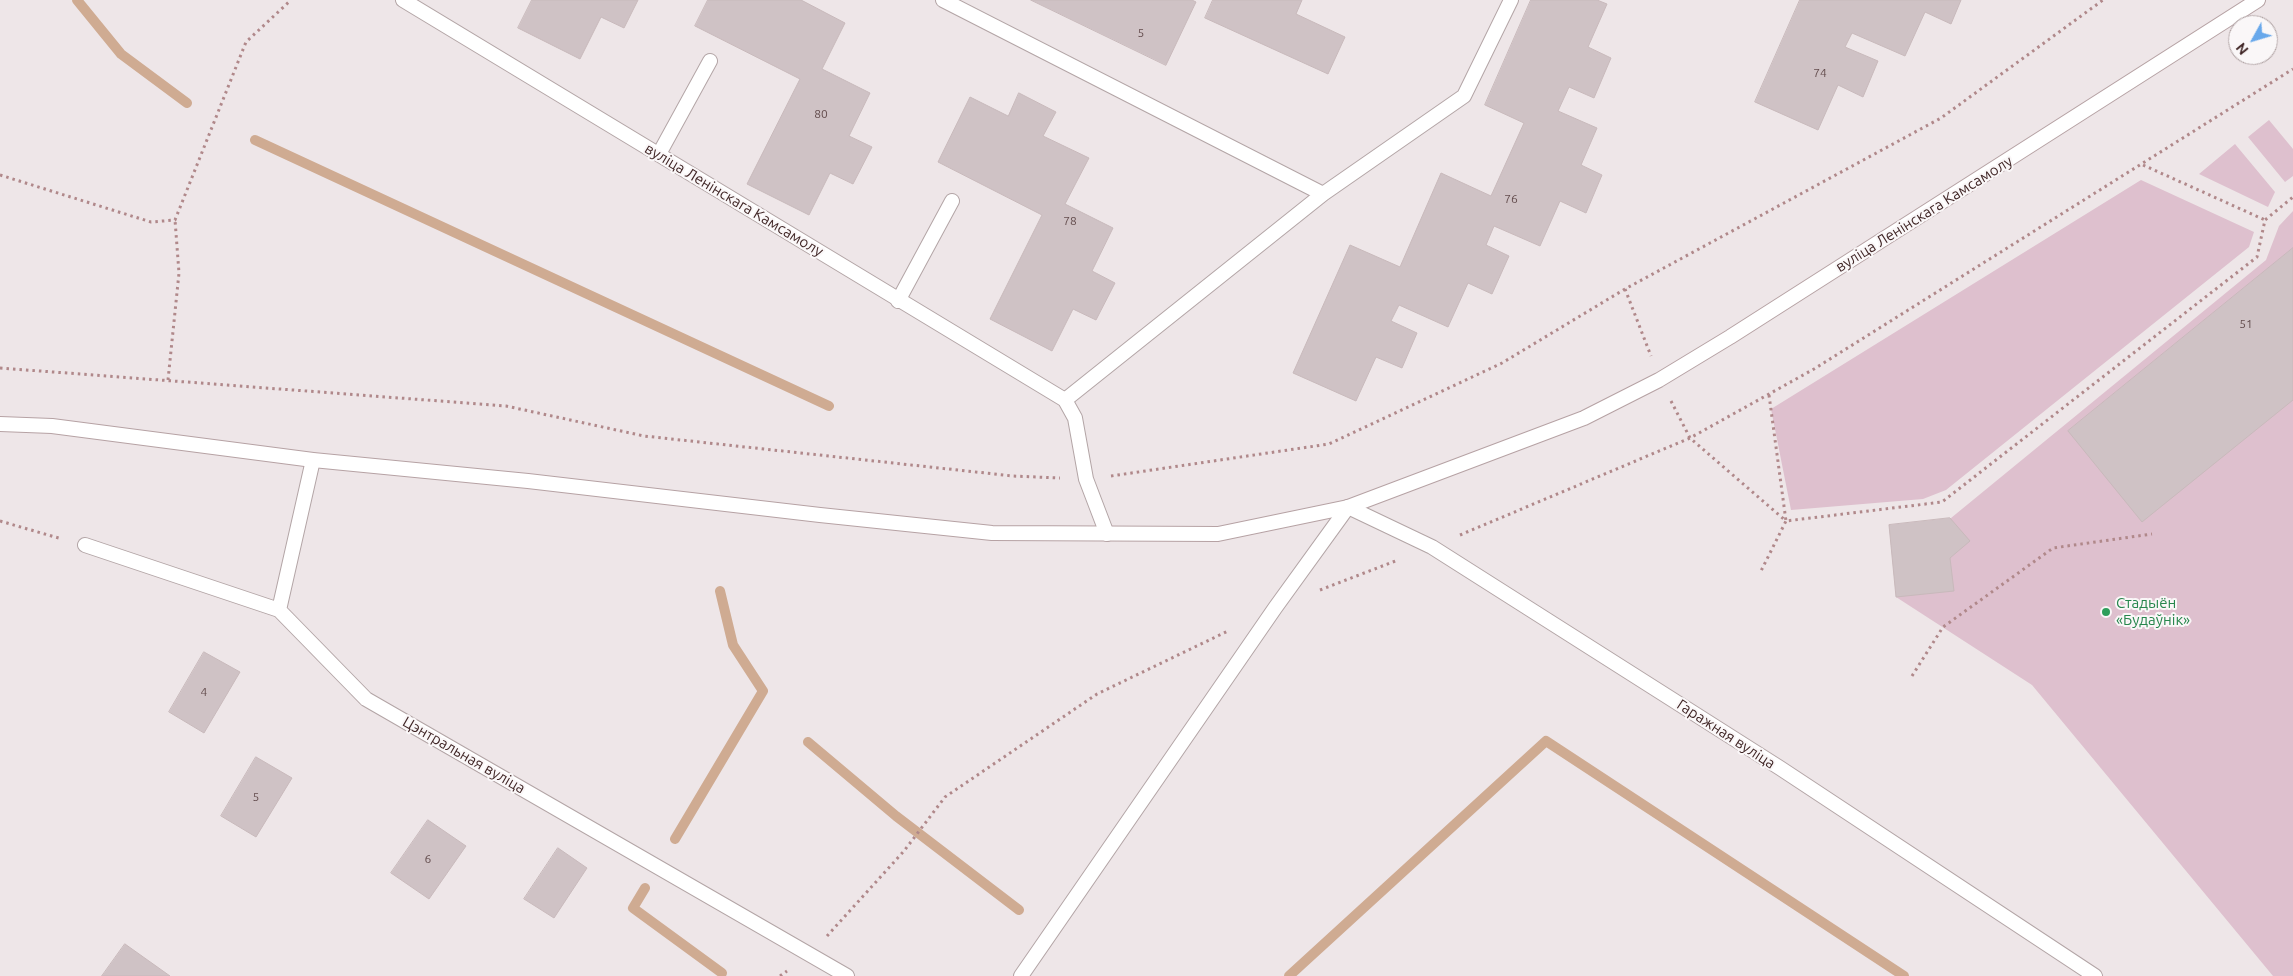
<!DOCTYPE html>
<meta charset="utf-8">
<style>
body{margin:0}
#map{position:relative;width:2293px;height:976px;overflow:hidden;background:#eee6e8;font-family:Ubuntu,sans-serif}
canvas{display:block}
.north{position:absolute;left:2228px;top:15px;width:50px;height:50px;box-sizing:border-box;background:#faf7f8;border:1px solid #b0a3a4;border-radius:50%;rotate:231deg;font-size:14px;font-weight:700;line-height:20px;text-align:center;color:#402626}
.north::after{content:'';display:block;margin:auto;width:18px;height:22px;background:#68a8eb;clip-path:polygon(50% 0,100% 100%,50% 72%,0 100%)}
</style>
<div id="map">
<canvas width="2293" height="976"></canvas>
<div class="north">N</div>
</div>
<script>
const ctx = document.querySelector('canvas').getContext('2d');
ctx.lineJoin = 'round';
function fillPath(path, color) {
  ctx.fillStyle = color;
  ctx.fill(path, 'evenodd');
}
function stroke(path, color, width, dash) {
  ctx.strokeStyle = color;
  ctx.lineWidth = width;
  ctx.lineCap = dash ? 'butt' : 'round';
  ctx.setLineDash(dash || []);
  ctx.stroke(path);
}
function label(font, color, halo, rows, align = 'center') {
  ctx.font = font + ' Ubuntu,sans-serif';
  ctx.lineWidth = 4;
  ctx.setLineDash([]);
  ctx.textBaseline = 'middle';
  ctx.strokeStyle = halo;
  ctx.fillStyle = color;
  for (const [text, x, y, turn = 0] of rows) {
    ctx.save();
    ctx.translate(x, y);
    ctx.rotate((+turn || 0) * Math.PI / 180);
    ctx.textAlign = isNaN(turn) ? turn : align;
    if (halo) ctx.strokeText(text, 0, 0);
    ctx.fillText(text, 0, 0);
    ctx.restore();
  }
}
fillPath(new Path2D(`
 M2269,120L2293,149V176L2285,182L2248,137Z
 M2235,144L2275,192L2268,207L2199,174Z
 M2141,180L2254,232L2249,247L1946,490L1923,499L1791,510L1771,409Z
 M2293,211V976H2273L2032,685L1896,597L1889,525L1951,518L2266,260L2279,226Z`), '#dec0ce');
stroke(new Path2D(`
 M77,0L121,54L187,103
 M255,140L829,406
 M808,742L896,816L1019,910
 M675,839L763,691L733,645L720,591
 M645,888L633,908L722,973
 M1289,976L1546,741L1904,976`), '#cfab92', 10);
const building = new Path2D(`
 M532,0H638L624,28L601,17L580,59L518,28Z
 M708,0H801L845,23L822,69L870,93L849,136L872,147L853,184L830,173L809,215L747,184L800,79L695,26Z
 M1031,0H1192L1196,2L1166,65Z
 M1213,0H1302L1296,14L1345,37L1328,74L1205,18Z
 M1531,0H1597L1607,4L1588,47L1611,58L1594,98L1569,87L1558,111L1597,128L1581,165L1602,175L1586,213L1560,201L1540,246L1494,226L1486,245L1509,256L1492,294L1468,283L1448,327L1399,305L1391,321L1417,333L1402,368L1376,357L1356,401L1293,373L1350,245L1400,267L1441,173L1491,196L1524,123L1485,105Z
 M1800,0H1961L1951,24L1925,12L1905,56L1852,33L1845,47L1878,61L1863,97L1838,85L1818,130L1755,102Z
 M1019,93L1056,112L1043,136L1089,158L1065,204L1113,228L1092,271L1115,283L1096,320L1073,309L1052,351L990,319L1042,215L938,162L970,97L1008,116Z
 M2293,248V400L2142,522L2068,431Z
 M1950,518L1970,541L1950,558L1954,591L1896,597L1889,525Z
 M204,652L240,672L204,733L169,712Z
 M256,757L292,778L256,837L221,816Z
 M428,820L466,846L429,899L391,873Z
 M558,848L587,868L554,918L524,899Z
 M125,944L170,976H102Z`);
fillPath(building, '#cfc2c5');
stroke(building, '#c8b9bb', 1);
const service = new Path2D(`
 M943,0L1323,194
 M659,154L710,61
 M898,301L952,201
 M1065,400L1323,194L1464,96L1511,0`);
const minor = new Path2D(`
 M403,0L1065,400L1075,418L1086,479L1107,534
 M1348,507L1432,547L1780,768L2095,976
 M85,545L279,610L366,699L847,976
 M279,610L313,460`);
const tertiary = new Path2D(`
 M1021,976L1275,608L1348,507`);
const secondary = new Path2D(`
 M0,424L52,426L313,460L528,481L820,515L992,533L1218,534L1348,507L1584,418L1659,380L1730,337L2258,0`);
stroke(service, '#b3a5a6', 16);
stroke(minor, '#b3a5a6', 16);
stroke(tertiary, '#b3a5a6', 16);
stroke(secondary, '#b6a2a4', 16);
stroke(new Path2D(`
 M2143,165L2265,220
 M0,175L151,222L175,220L246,42L291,0
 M1625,289L1651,356
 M0,368L506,406L644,436L1013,476L1060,478
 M168,380L179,273L175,220
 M1769,395L1786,521L1942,502L2257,257L2265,220L2293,197
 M1671,401L1690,438L1786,521L1760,573
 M1111,476L1329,444L1502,363L1625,289L1941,118L2103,0
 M0,521L62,539
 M1460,535L1690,438L1814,369L2293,69
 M1320,590L1398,560
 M1912,676L1943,627L2053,548L2152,534
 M827,936L904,851L945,797L1097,694L1228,631
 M780,976L787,971`), '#b0888a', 3, [2.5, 4]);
stroke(service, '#fff', 14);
stroke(minor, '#fff', 14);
stroke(tertiary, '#fff', 14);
stroke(secondary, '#fff', 14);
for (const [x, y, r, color] of [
 [2106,612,5,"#2e9e5b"]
]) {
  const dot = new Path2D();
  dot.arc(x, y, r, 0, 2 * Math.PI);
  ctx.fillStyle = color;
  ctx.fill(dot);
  stroke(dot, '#faf7f8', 2);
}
label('12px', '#644d4e', null, [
 ["5",1141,33],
 ["74",1820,73],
 ["80",821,114],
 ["76",1511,199],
 ["78",1070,221],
 ["51",2246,324],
 ["4",204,692],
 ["5",256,797],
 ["6",428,859]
]);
label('15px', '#402626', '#faf7f8', [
 ["вуліца Ленінскага Камсамолу",734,200,31],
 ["вуліца Ленінскага Камсамолу",1924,214,-32],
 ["Гаражная вуліца",1726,734,33],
 ["Цэнтральная вуліца",464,755,30]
]);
label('15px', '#27864d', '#faf7f8', [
 ["Стадыён",2116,603],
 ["«Будаўнік»",2116,620]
], 'left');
</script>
